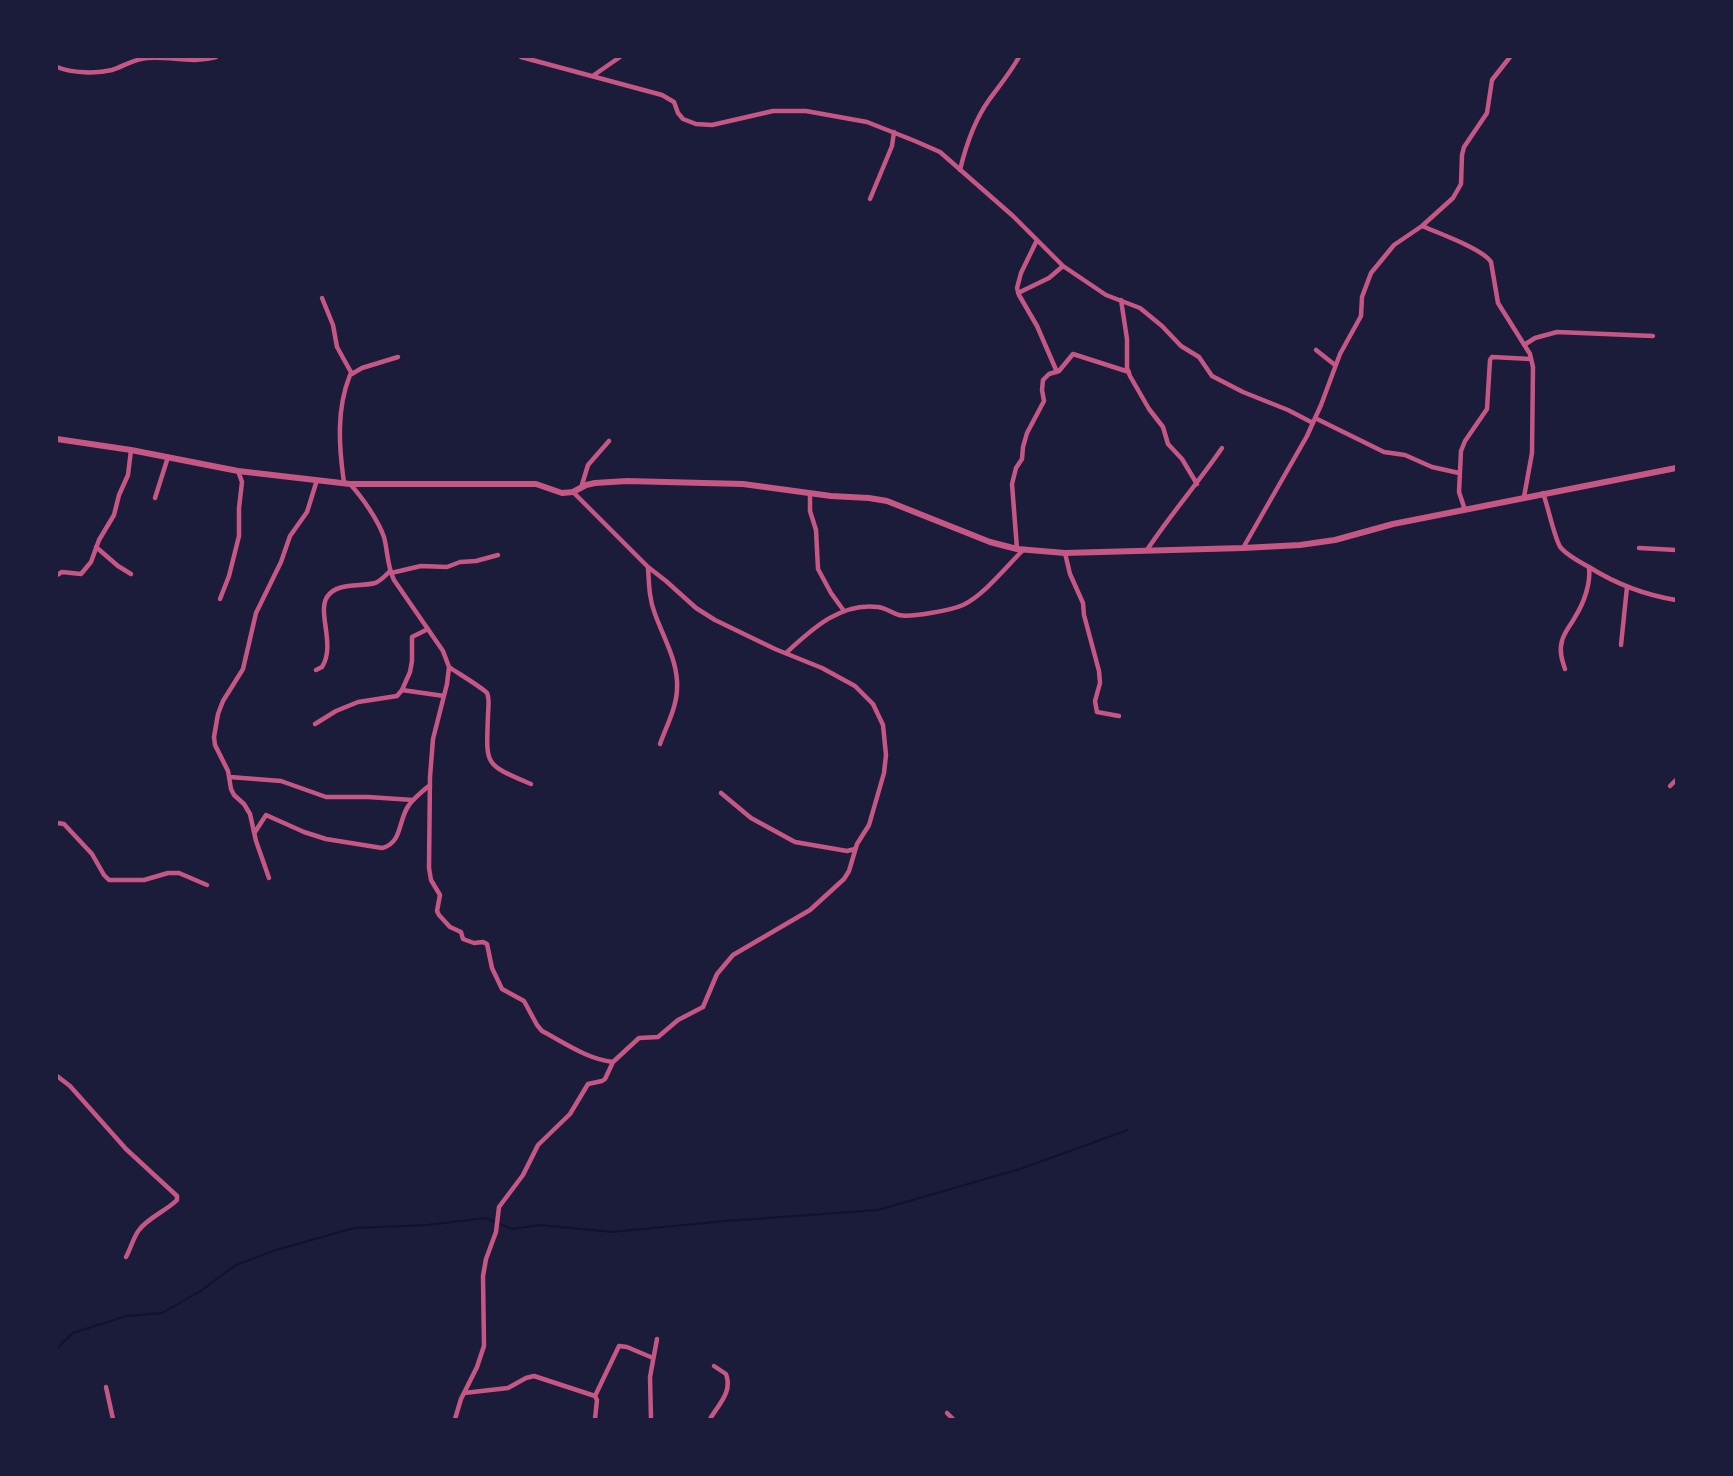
<!DOCTYPE html>
<style>
body{margin:0}
#map{position:relative;width:1733px;height:1476px;overflow:hidden;background:#1b1b3a;font-family:Rubik,sans-serif}
canvas{display:block}
.frame{position:absolute;inset:0;border:58px solid #1b1b3a;pointer-events:none}
</style>
<div id="map">
<canvas width="1733" height="1476"></canvas>
<div class="frame"></div>
</div>
<script>
const ctx = document.querySelector('canvas').getContext('2d');
ctx.lineJoin = 'round';
function stroke(path, color, width, dash) {
  ctx.strokeStyle = color;
  ctx.lineWidth = width;
  ctx.lineCap = dash ? 'butt' : 'round';
  ctx.setLineDash(dash || []);
  ctx.stroke(path);
}
stroke(new Path2D(`
 M57,1348L73,1333L126,1316L162,1313L199,1292L236,1265L276,1250L354,1228L427,1225L486,1218L512,1229L540,1225L612,1232L726,1221L878,1210L1020,1169L1128,1130`), '#12122b', 2);
stroke(new Path2D(`
 M521,57L662,95L674,102L678,113L683,119L696,124L712,125L773,111H806L867,122L915,141L940,152L1013,216L1063,266L1106,295L1140,308L1162,326L1181,346L1199,357L1212,376L1243,392L1288,410L1313,423
 M57,67C72,73 96,74 112,70C124,66 134,59 147,58C172,56 191,64 216,57
 M594,75L620,57
 M960,170C966,145 974,121 989,100C1000,85 1010,73 1019,57
 M870,199L892,146L894,132
 M1422,226C1438,233 1483,249 1491,262L1498,303L1530,354L1533,367L1532,453L1524,497
 M1037,240L1021,273L1017,288L1019,295L1037,326L1057,372
 M1018,293L1049,278L1063,266
 M322,298L333,325L337,347L352,374
 M1121,300L1127,339V368L1130,376L1149,409L1163,427L1168,444L1182,459L1197,484
 M1524,345L1535,338L1557,332L1653,336
 M1316,350L1335,365
 M1315,418L1384,452L1405,455L1432,467L1459,473
 M344,483C339,447 336,410 350,375L362,368L398,357
 M350,484C362,497 378,520 384,537C388,552 387,566 394,580L443,651L449,667L447,684L433,739L430,777L429,868L431,880L440,895L437,911L439,915L450,927L461,932L463,939L474,943L483,942L487,944L492,968L502,989L524,1001L537,1025L542,1031C565,1043 587,1059 613,1062
 M581,488L588,465L609,441
 M810,493V511L816,530L818,569L831,593L844,611
 M1543,493C1548,506 1555,541 1561,548C1568,556 1580,562 1589,567C1591,583 1584,603 1575,617C1571,625 1564,632 1562,641C1559,651 1562,660 1565,669
 M155,498L168,457
 M1465,510L1459,492L1461,451L1465,441L1487,409L1490,360L1492,357L1531,359
 M96,547L118,566L131,574
 M1243,548L1307,436L1321,405L1340,354L1361,316L1362,297L1371,273L1394,245L1422,226L1453,198L1461,184L1462,155L1464,147L1487,113L1492,80L1510,57
 M1639,548L1676,550
 M1017,549L1012,484L1016,468L1022,459L1023,447L1027,433L1044,401L1042,390L1043,380L1049,374L1059,371L1073,354L1129,372
 M1147,550C1170,515 1198,483 1222,448
 M1065,553L1070,574L1083,603L1084,615L1099,671L1100,683L1095,701L1097,712L1119,716
 M648,567C649,583 649,599 655,614C664,639 679,663 677,690C676,709 666,727 660,744
 M1589,567C1616,584 1645,595 1676,600
 M391,573L421,566L447,567L460,562L476,561L498,555
 M57,575L62,572L81,574L91,562L99,540L114,515L119,495L128,475L131,450
 M220,599L229,576L239,536V508L242,482L238,471
 M1621,645L1627,587
 M786,653C811,630 840,602 878,607C886,608 892,613 899,615C909,618 952,610 963,605C984,595 1007,566 1024,549
 M449,667C456,672 483,688 487,693C490,699 488,709 488,716C486,766 484,764 531,784
 M316,670L322,667C336,645 317,613 327,597C336,582 361,587 375,583C381,581 386,575 390,571
 M402,690L410,672L412,661V637L428,629
 M315,724L336,711L358,702L397,696L402,690L444,696
 M230,777L281,781L326,797H368L413,800
 M1670,786L1676,780
 M721,793L751,818L795,842L847,851L855,849
 M57,823L64,824L92,854L104,875L109,880H144L168,873H179L207,885
 M255,832L266,815L304,832L326,839L382,848C403,843 398,819 409,805C415,797 423,791 430,785
 M269,878L256,841L250,814L244,804L234,795L231,789L228,771L215,745L214,737L218,714L223,701L243,669L256,613L281,562L290,536L307,512L317,480
 M57,1076L70,1086L126,1149L177,1196V1200C166,1211 149,1217 139,1230C133,1238 131,1248 126,1257
 M106,1387L113,1419
 M464,1393L508,1388L526,1378L534,1376L595,1396L597,1400L595,1419
 M595,1396L619,1346L627,1347L653,1358
 M947,1413L953,1419
 M455,1419L461,1399L477,1367L484,1346L483,1276L486,1259L496,1232L499,1207L523,1175L538,1145L570,1114L588,1084L602,1081L605,1079L613,1062L639,1038L658,1037L678,1020L703,1007L717,974L733,955L810,910L844,879L849,871L857,844L869,825L884,773L886,755L883,725L873,704L855,686L822,668L775,649L715,620L696,608L666,581L648,567L573,492
 M651,1419L650,1377L657,1339
 M710,1419C718,1405 733,1392 726,1374L714,1366`), '#c65784', 4.5);
stroke(new Path2D(`
 M57,439L131,450L238,471L350,484H536L562,493L573,492L586,485L595,483L627,481L743,484L831,496L869,498L887,501L990,542L1017,549L1065,553L1243,548L1300,545L1335,540L1393,524L1676,468`), '#c65784', 6);
</script>
